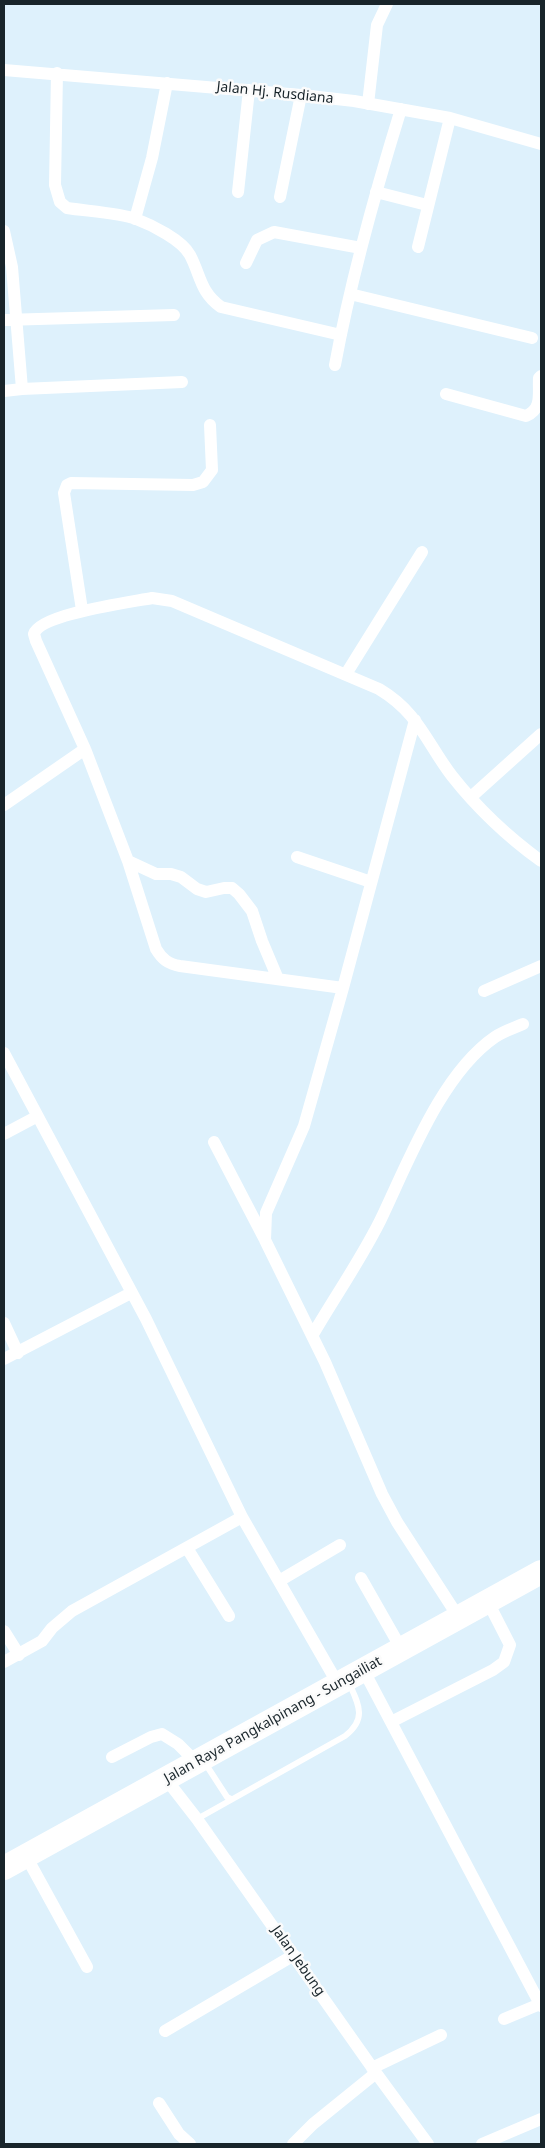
<!DOCTYPE html>
<style>
body{margin:0}
#map{position:relative;width:545px;height:2148px;overflow:hidden;background:#def1fc;font-family:"Noto Sans",sans-serif}
canvas{display:block}
.frame{position:absolute;inset:0;border:5px solid #18242a;pointer-events:none}
</style>
<div id="map">
<canvas width="545" height="2148"></canvas>
<div class="frame"></div>
</div>
<script>
const ctx = document.querySelector('canvas').getContext('2d');
ctx.lineJoin = 'round';
function stroke(path, color, width, dash) {
  ctx.strokeStyle = color;
  ctx.lineWidth = width;
  ctx.lineCap = dash ? 'butt' : 'round';
  ctx.setLineDash(dash || []);
  ctx.stroke(path);
}
function label(font, color, halo, rows, align = 'center') {
  ctx.font = font + ' "Noto Sans",sans-serif';
  ctx.lineWidth = 5;
  ctx.setLineDash([]);
  ctx.textBaseline = 'middle';
  ctx.strokeStyle = halo;
  ctx.fillStyle = color;
  for (const [text, x, y, turn = 0] of rows) {
    ctx.save();
    ctx.translate(x, y);
    ctx.rotate((+turn || 0) * Math.PI / 180);
    ctx.textAlign = isNaN(turn) ? turn : align;
    if (halo) ctx.strokeText(text, 0, 0);
    ctx.fillText(text, 0, 0);
    ctx.restore();
  }
}
stroke(new Path2D(`
 M205,1763L227,1797L231,1799
 M197,1819L345,1736C367,1719 359,1705 349,1683`), '#fff', 6);
stroke(new Path2D(`
 M4,70L301,95L354,101L450,118L541,144
 M57,73L55,185L60,202L67,208C86,211 120,213 136,219C152,225 182,240 190,255C201,276 200,292 221,307L341,335
 M368,104L377,25L387,4
 M238,192L249,90
 M376,192L427,205
 M280,197L301,95
 M135,219L152,158L167,83
 M4,231L12,267L22,389L4,391
 M418,247L450,118
 M246,263L257,240L274,232L361,248
 M350,294L532,338
 M4,320L174,315
 M335,365C351,278 375,193 401,109
 M22,389L182,382
 M446,394L526,416C543,409 538,393 539,378L541,376
 M82,610L64,493L67,485L71,483L193,485L203,482L212,470L210,425
 M346,674L422,552
 M415,720L343,988L304,1126L266,1213L265,1240L325,1362L382,1494L397,1522L459,1618
 M471,797L541,734
 M4,805L85,749
 M297,857L371,882
 M128,861L156,874H171L181,877L197,889L206,892L224,888H232L239,894L252,911L262,941L278,979
 M343,988L180,966C168,964 162,959 156,949L128,861L85,749L36,641L34,634C40,614 132,602 152,598L172,601L379,689C419,713 426,742 452,776C478,809 508,837 541,861
 M484,991L541,966
 M4,1053L146,1319L242,1517L338,1684
 M4,1134L36,1117
 M214,1142L264,1238
 M4,1323L18,1353
 M312,1336C334,1298 360,1261 380,1221C408,1163 441,1074 495,1037C504,1031 514,1028 523,1024
 M4,1359L131,1293
 M187,1548L229,1616
 M361,1578L402,1650
 M279,1581L340,1545
 M4,1631L19,1655
 M4,1662L42,1641L52,1628L72,1611L242,1517
 M364,1671L541,2006
 M391,1722L493,1670L504,1662L510,1645L488,1602
 M112,1757L151,1737L162,1734L178,1744L196,1762
 M166,1779L197,1819L376,2073L428,2144
 M26,1856L87,1967
 M504,2019L540,2004
 M165,2031L294,1955
 M372,2068L441,2035
 M159,2103L179,2134L190,2144
 M293,2144L313,2124L376,2073
 M482,2144L541,2119`), '#fff', 12);
stroke(new Path2D(`
 M4,1868L541,1572`), '#fff', 24);
label('14px', '#18242a', '#fbfbfb', [
 ["Jalan Hj. Rusdiana",275,93,6],
 ["Jalan Raya Pangkalpinang - Sungailiat",273,1720,-29],
 ["Jalan Jebung",298,1961,55]
]);
</script>
